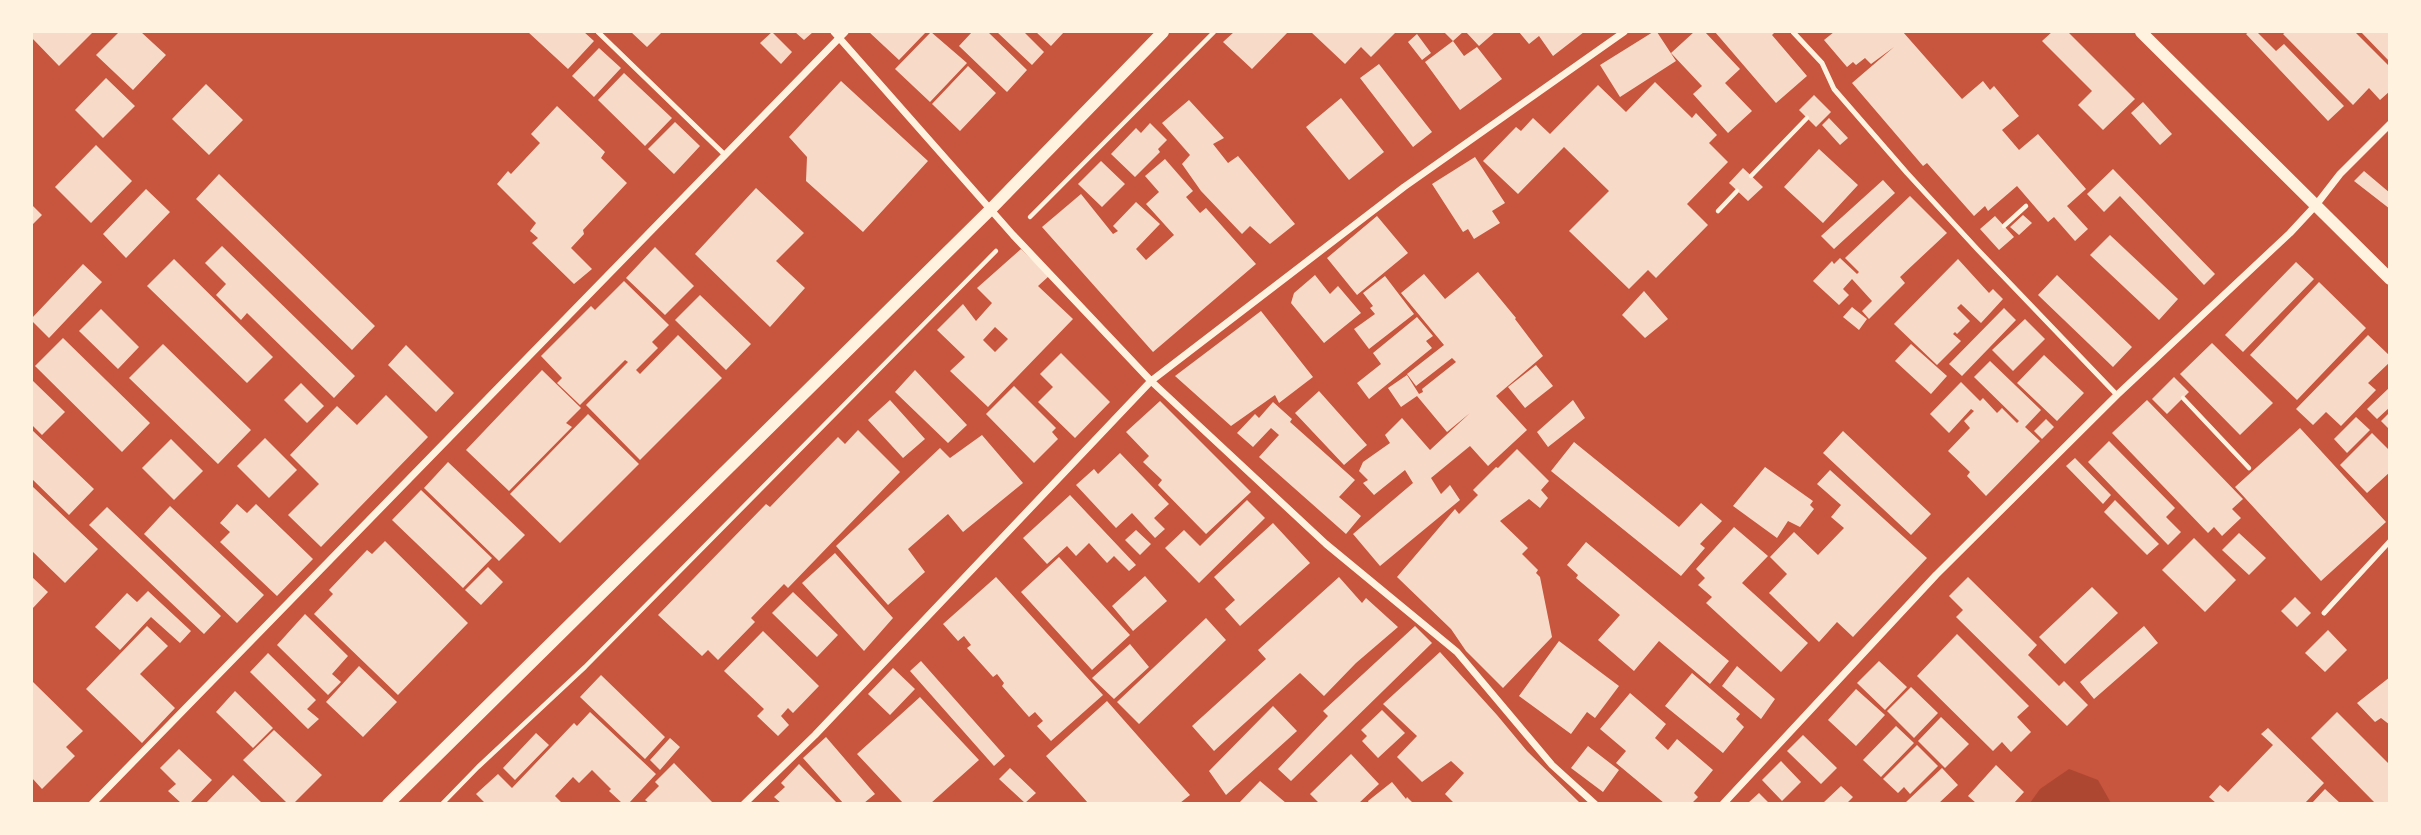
<!DOCTYPE html>
<style>
body{margin:0}
#map{position:relative;width:2421px;height:835px;overflow:hidden;background:#c8553d;font-family:Overpass,sans-serif}
canvas{display:block}
.frame{position:absolute;inset:0;border:33px solid #fff3e0;pointer-events:none}
</style>
<div id="map">
<canvas width="2421" height="835"></canvas>
<div class="frame"></div>
</div>
<script>
const ctx = document.querySelector('canvas').getContext('2d');
ctx.lineJoin = 'round';
function fillPath(path, color) {
  ctx.fillStyle = color;
  ctx.fill(path, 'evenodd');
}
function stroke(path, color, width, dash) {
  ctx.strokeStyle = color;
  ctx.lineWidth = width;
  ctx.lineCap = dash ? 'butt' : 'round';
  ctx.setLineDash(dash || []);
  ctx.stroke(path);
}
fillPath(new Path2D(`
 M2069,769L2098,780L2111,803H2030L2040,789Z`), '#ae4732');
fillPath(new Path2D(`
 M32,32H93L59,66L32,38Z
 M119,32H141L166,55L133,90L96,55Z
 M528,32H584L594,41L568,69Z
 M631,32H662L647,47Z
 M772,32L792,52L781,64L760,43Z
 M795,32H813L804,40Z
 M869,32H926L899,60Z
 M931,32L967,63L930,102L895,69Z
 M972,32H988L1027,70L1007,92L959,46Z
 M997,32H1024L1044,52L1032,65Z
 M1036,32H1064L1051,46Z
 M1234,32H1288L1252,69L1223,42Z
 M1311,32H1396L1371,57L1361,47L1345,64Z
 M1444,32H1463L1453,41Z
 M1466,32H1495L1479,46Z
 M1519,32H1584L1553,56L1539,36L1529,44Z
 M1653,32H1657L1676,61L1620,97L1600,65Z
 M1694,32H1705L1740,69L1725,83L1752,111L1728,133L1693,94L1702,86L1671,53Z
 M1715,32H1775L1772,35L1807,76L1776,103Z
 M1834,32H1903L1962,99L1983,81L1990,90L1994,86L2019,116L2002,130L2019,150L2038,134L2086,189L2067,206L2088,229L2075,241L2054,217L2048,222L2017,186L1988,211L1985,206L1974,216L1927,163L1923,166L1852,83L1894,47L1871,64L1865,58L1856,65L1853,62L1847,67L1824,40Z
 M2052,32H2068L2135,99L2103,130L2078,105L2092,91L2042,41Z
 M2249,32H2257L2276,51L2284,44L2344,106L2328,121L2246,34Z
 M2286,32H2355L2390,67V91L2380,100L2369,88L2353,105L2283,34Z
 M2361,32H2390V62Z
 M1417,34L1431,53L1422,60L1408,42Z
 M1453,41L1464,56L1477,47L1502,79L1460,110L1425,62Z
 M599,48L621,68L594,97L572,76Z
 M1379,64L1432,132L1413,147L1360,78Z
 M968,66L996,93L960,131L932,104Z
 M624,73L672,118L645,146L598,100Z
 M106,78L135,106L103,138L75,110Z
 M841,81L928,161L863,232L806,181L807,157L789,137Z
 M1655,82L1692,118L1696,113L1717,135L1709,143L1728,162L1687,204L1708,225L1656,278L1648,270L1629,289L1569,231L1609,191L1564,147L1518,194L1483,161L1516,127L1521,131L1533,118L1550,134L1598,85L1626,112Z
 M206,84L243,120L209,155L172,119Z
 M1814,95L1831,112L1816,127L1799,110Z
 M1341,98L1384,152L1349,180L1306,127Z
 M1189,100L1224,138L1213,144L1228,163L1238,156L1295,224L1270,244L1250,226L1242,234L1201,191L1182,164L1190,155L1162,123Z
 M2143,102L2172,134L2160,145L2131,113Z
 M557,106L605,152L601,158L627,183L583,230L584,234L571,248L592,269L574,284L532,243L538,238L530,231L536,223L497,184L508,171L511,174L540,143L531,134Z
 M1829,118L1848,138L1840,145L1822,125Z
 M675,122L700,146L674,174L648,149Z
 M1150,123L1167,140L1158,149L1160,152L1135,177L1111,154L1136,128L1141,133Z
 M96,145L132,181L91,223L55,187Z
 M1819,149L1858,185L1823,223L1784,187Z
 M1475,157L1505,203L1492,211L1500,223L1474,239L1468,229L1463,232L1432,184Z
 M1165,159L1193,191L1186,197L1200,213L1206,208L1256,264L1153,352L1042,227L1081,194L1113,234L1118,231L1113,226L1136,202L1160,224L1136,249L1146,260L1174,235L1146,204L1159,192L1145,176Z
 M1101,161L1125,184L1102,207L1078,184Z
 M1743,168L1763,187L1748,201L1729,183Z
 M2113,169L2215,274L2204,285L2120,196L2104,212L2087,194Z
 M2364,171L2390,193V209L2354,181Z
 M219,174L375,326L352,350L196,199Z
 M1883,180L1895,193L1834,249L1821,236Z
 M756,188L804,233L776,261L805,288L770,327L695,254Z
 M146,189L170,212L126,258L103,234Z
 M1910,196L1947,233L1900,277L1905,283L1869,319L1862,311L1872,301L1852,279L1843,289L1849,295L1839,305L1813,281L1832,261L1834,264L1840,258L1857,274L1859,272L1845,258Z
 M32,205L42,215L32,225Z
 M2023,215L2032,223L2019,235L2010,227Z
 M1377,216L1408,253L1357,295L1327,258Z
 M1995,216L2014,237L1999,250L1980,229Z
 M2110,235L2178,299L2159,320L2090,255Z
 M222,246L355,376L334,398L247,313L241,320L216,295L226,284L205,263Z
 M655,247L694,286L665,315L626,278Z
 M1021,249L1049,276L1038,286L1073,319L988,407L950,371L965,357L937,330L963,304L976,321L992,303L977,288ZM995,327L1008,339L995,352L983,340Z
 M174,259L273,357L247,383L147,286Z
 M1958,259L1989,293L1993,289L2003,299L1981,323L1961,304L1957,308L1970,321L1957,334L1955,332L1953,334L1961,341L1937,365L1894,324Z
 M2296,262L2314,279L2243,352L2225,335Z
 M83,264L102,282L49,338L32,321V318Z
 M1478,272L1516,318L1515,319L1543,356L1496,396L1527,430L1488,466L1470,446L1431,478L1441,494L1450,485L1460,500L1380,566L1353,534L1413,483L1405,470L1374,495L1363,483L1368,480L1359,471L1363,462L1390,443L1385,435L1402,418L1430,450L1470,413L1447,432L1417,396L1401,407L1388,388L1407,375L1419,394L1423,392L1422,389L1456,362L1452,358L1416,386L1407,374L1444,345L1401,293L1424,274L1445,299Z
 M1315,275L1330,294L1338,286L1361,313L1324,343L1291,303L1294,293Z
 M2057,275L2132,347L2113,367L2038,295Z
 M1385,276L1414,314L1369,349L1354,329L1375,314L1370,308L1373,306L1363,293Z
 M624,281L669,325L652,342L658,348L636,370L640,374L678,335L722,378L640,460L586,405L628,362L625,360L580,405L557,383L562,378L541,356L591,306L595,310Z
 M2319,282L2366,328L2297,400L2250,355Z
 M1644,291L1668,319L1645,338L1622,315Z
 M700,295L751,344L726,370L675,320Z
 M1852,307L1867,319L1859,330L1843,317Z
 M2004,308L2016,320L1962,376L1949,364Z
 M101,309L139,347L118,369L79,331Z
 M1261,311L1313,377L1279,403L1275,395L1231,426L1175,376Z
 M1417,317L1433,336L1426,341L1432,348L1369,399L1357,383L1381,364L1373,353Z
 M2025,319L2045,339L2013,371L1992,350Z
 M2368,335L2390,356V362L2368,383L2376,390L2341,426L2326,412L2313,425L2296,409Z
 M63,338L150,423L122,452L35,366Z
 M2212,343L2273,403L2240,435L2180,374Z
 M163,344L251,430L218,464L129,378Z
 M1911,344L1947,376L1931,394L1895,361Z
 M406,345L454,393L436,412L388,365Z
 M1061,353L1110,402L1075,438L1038,402L1053,387L1040,374Z
 M2044,355L2084,393L2057,421L2017,383Z
 M1990,361L2041,410L2025,427L2040,441L1986,496L1967,476L1970,472L1948,451L1970,428L1964,421L1974,411L1971,409L1949,433L1930,414L1961,382L1980,401L1983,398L1997,413L2002,408L2017,423L2019,421L1974,377Z
 M1536,365L1553,386L1525,408L1508,387Z
 M542,370L581,408L566,423L572,427L509,491L466,450Z
 M915,370L967,425L948,443L895,392Z
 M2174,377L2189,392L2167,414L2152,399Z
 M32,380L65,412L42,435L32,425Z
 M301,383L324,406L307,423L284,400Z
 M1014,386L1056,428L1052,432L1058,439L1034,463L986,414Z
 M2390,387V407L2377,419L2367,409Z
 M1319,391L1367,445L1344,465L1295,413Z
 M386,395L428,437L321,547L288,515L319,484L290,455L337,406L357,425Z
 M890,400L925,439L903,458L868,420Z
 M1573,400L1585,418L1548,447L1537,432Z
 M2147,400L2243,499L2232,509L2241,518L2222,536L2214,527L2208,533L2112,433Z
 M1160,401L1251,492L1206,534L1158,485L1162,480L1143,462L1149,456L1126,432Z
 M1273,402L1292,419L1290,422L1355,480L1339,497L1361,516L1346,534L1259,457L1279,435L1271,428L1253,447L1237,433L1255,414L1259,418Z
 M2390,412V430L2381,421Z
 M588,414L639,464L560,543L510,494Z
 M2356,417L2370,430L2347,453L2334,439Z
 M2046,419L2054,427L2042,439L2034,431Z
 M2300,428L2386,522L2321,581L2235,487Z
 M32,430L94,489L69,515L32,479Z
 M858,430L900,472L788,588L784,584L751,618L755,622L718,660L708,650L702,656L658,615L766,504L770,507L838,437L845,444Z
 M1843,431L1931,514L1911,535L1823,453Z
 M2372,433L2390,451V472L2367,493L2340,465Z
 M982,435L1023,483L963,532L948,514L908,549L925,572L888,605L836,546L940,448L950,458Z
 M265,438L297,470L269,498L237,466Z
 M171,439L203,471L174,500L142,468Z
 M2109,441L2175,508L2166,517L2181,532L2168,545L2088,462Z
 M1574,442L1679,527L1701,503L1722,521L1700,544L1705,548L1681,576L1551,471Z
 M1517,449L1549,481L1541,490L1548,498L1540,508L1529,499L1500,521L1528,548L1522,554L1538,570L1536,573L1540,577L1552,637L1503,688L1466,651L1451,629L1397,577L1455,509L1459,514L1478,495L1473,490L1496,467L1498,468Z
 M1120,453L1169,504L1154,518L1165,529L1155,538L1132,513L1116,528L1076,485L1094,469L1098,474Z
 M2075,458L2111,495L2103,504L2066,466Z
 M448,462L525,535L499,561L424,488Z
 M1765,467L1813,501L1810,505L1814,509L1800,527L1788,521L1777,538L1733,506Z
 M1830,470L1927,558L1853,637L1837,622L1819,642L1769,593L1787,574L1770,557L1794,532L1818,555L1844,528L1831,517L1841,505L1817,484Z
 M32,486L98,549L65,583L32,551Z
 M421,490L492,558L463,588L392,520Z
 M1070,495L1136,565L1129,571L1114,556L1107,563L1089,543L1076,556L1067,546L1047,564L1023,538Z
 M1247,500L1265,518L1199,583L1165,548L1184,530L1200,546Z
 M2115,500L2159,544L2147,555L2104,512Z
 M237,504L247,513L256,504L313,559L277,596L220,542L230,532L220,523Z
 M170,506L264,595L237,623L144,534Z
 M107,507L221,616L204,634L89,525Z
 M1273,523L1310,563L1240,626L1225,609L1235,600L1214,577Z
 M1734,527L1768,556L1742,583L1808,643L1781,672L1706,603L1712,597L1698,585L1705,578L1696,569Z
 M1136,530L1151,544L1140,555L1125,540Z
 M2239,533L2266,558L2249,575L2222,550Z
 M2194,538L2236,580L2205,612L2162,570Z
 M385,541L468,623L398,695L314,614L333,594L329,590L367,550L372,554Z
 M1586,542L1729,661L1710,684L1659,641L1634,671L1598,640L1620,615L1576,578L1578,575L1567,565Z
 M835,553L893,618L864,651L802,583Z
 M1059,557L1130,635L1092,670L1021,592Z
 M488,567L503,582L481,605L465,590Z
 M1145,576L1167,601L1133,631L1112,606Z
 M32,577L48,592L32,609Z
 M996,577L1103,695L1051,741L1037,726L1043,721L1035,712L1029,717L1002,686L1004,683L997,674L993,677L967,648L971,645L964,636L958,641L943,624Z
 M1339,577L1362,603L1366,598L1398,627L1356,663L1324,696L1300,673L1214,751L1192,726L1266,659L1258,650Z
 M1968,577L2037,645L2028,655L2059,686L2064,681L2088,705L2067,726L1956,617L1963,610L1949,596Z
 M2092,587L2118,613L2065,664L2039,637Z
 M148,591L191,631L180,643L151,617L120,650L95,627L127,593L137,602Z
 M793,592L838,635L817,657L772,613Z
 M2295,597L2311,613L2297,627L2281,611Z
 M305,614L348,656L332,674L341,682L328,695L277,645Z
 M1206,618L1226,640L1139,724L1117,702Z
 M147,626L168,646L140,674L175,708L142,743L86,689Z
 M1415,626L1432,643L1291,781L1278,769L1328,716L1323,711Z
 M2144,626L2158,643L2094,699L2080,682Z
 M2328,630L2347,650L2325,672L2305,653Z
 M763,631L819,686L793,713L788,708L781,716L789,725L778,736L757,716L764,709L724,671Z
 M1957,634L2029,706L2017,717L2031,732L2011,752L2002,742L1993,751L1917,676Z
 M1559,641L1619,686L1595,718L1587,712L1571,734L1519,696Z
 M1130,644L1149,667L1114,699L1092,678Z
 M1440,652L1497,715L1527,751L1580,803H1454L1445,794L1464,773L1451,761L1422,782L1397,757L1417,736L1383,704Z
 M268,653L316,700L307,709L319,719L308,729L250,672Z
 M921,661L1005,756L994,766L910,671Z
 M1879,661L1907,687L1885,710L1857,683Z
 M359,666L397,702L363,737L326,702Z
 M1737,666L1775,699L1761,719L1722,686Z
 M893,668L915,689L890,715L868,694Z
 M1692,673L1740,714L1736,719L1744,727L1723,753L1665,706Z
 M601,675L665,737L645,759L580,697Z
 M2390,677V725L2381,718L2375,722L2357,703Z
 M33,682L83,731L66,747L75,756L42,789L32,778V684Z
 M1911,687L1938,713L1914,738L1887,711Z
 M1856,689L1885,715L1856,746L1828,720Z
 M235,691L273,728L253,748L216,712Z
 M1630,693L1666,724L1655,738L1668,750L1677,739L1713,770L1694,793L1698,797L1692,803H1664L1616,763L1626,751L1600,729Z
 M920,697L979,760L931,803H903L857,754Z
 M1107,701L1190,795L1180,803H1088L1046,756Z
 M1273,706L1297,731L1226,795L1209,771Z
 M1382,710L1405,733L1378,758L1362,741L1367,736L1361,730Z
 M590,712L656,774L629,803H622L609,791L611,789L592,770L579,783L573,777L555,796L562,803H485L476,794L498,774L512,788L574,723L577,726Z
 M2337,712L2390,765V803H2375L2311,738Z
 M1941,717L1969,744L1945,768L1918,741Z
 M1896,726L1914,743L1881,777L1863,760Z
 M2268,728L2324,783L2305,803H2216L2209,797L2220,785L2228,792L2273,745L2261,734Z
 M274,730L322,775L294,803H287L243,760Z
 M536,733L549,745L515,780L503,768Z
 M1803,735L1837,768L1821,784L1787,751Z
 M826,737L875,794L864,803H843L803,758Z
 M670,738L680,747L660,770L650,760Z
 M1917,745L1938,766L1910,794L1904,787L1898,793L1883,779Z
 M1588,746L1619,770L1603,792L1571,768Z
 M179,749L212,780L190,803H181L168,791L176,784L160,768Z
 M1351,754L1379,784L1359,803H1319L1310,794Z
 M1781,761L1801,782L1782,801L1762,780Z
 M674,763L713,803H649L645,800L659,786L655,782Z
 M799,764L837,803H781L774,797L785,787L781,783Z
 M1996,765L2024,792L2014,803H1976L1968,796Z
 M1010,768L1036,793L1025,803L999,779Z
 M1942,768L1958,785L1939,803H1905Z
 M233,775L262,803H206Z
 M1260,781L1286,803H1239Z
 M1392,782L1406,799L1407,797L1413,803H1369L1368,801Z
 M1841,786L1853,797L1847,803H1823Z
 M2325,789L2340,803H2312Z
 M1759,793L1769,803H1748Z`), '#f7dbc8');
stroke(new Path2D(`
 M1751,176L1807,118
 M1718,211L1737,191
 M1030,217L1214,32
 M2004,226L2026,206
 M2183,398L2249,468
 M442,804L478,767L585,667L996,251`), '#fff3e0', 4.5);
stroke(new Path2D(`
 M598,32L725,155
 M1793,32L1822,63L1834,89L1907,173L1978,250L2117,395
 M2324,613L2390,541`), '#fff3e0', 5);
stroke(new Path2D(`
 M834,32L1013,235L1151,381L1326,544L1457,652L1552,765L1595,804
 M92,804L845,32
 M744,804L815,735L1151,381L1404,187L1624,32
 M1723,804L1936,575L2117,395L2290,233L2316,205L2340,174L2390,124`), '#fff3e0', 7);
stroke(new Path2D(`
 M2141,32L2390,279
 M388,804L991,209L1163,32`), '#fff3e0', 12);
</script>
